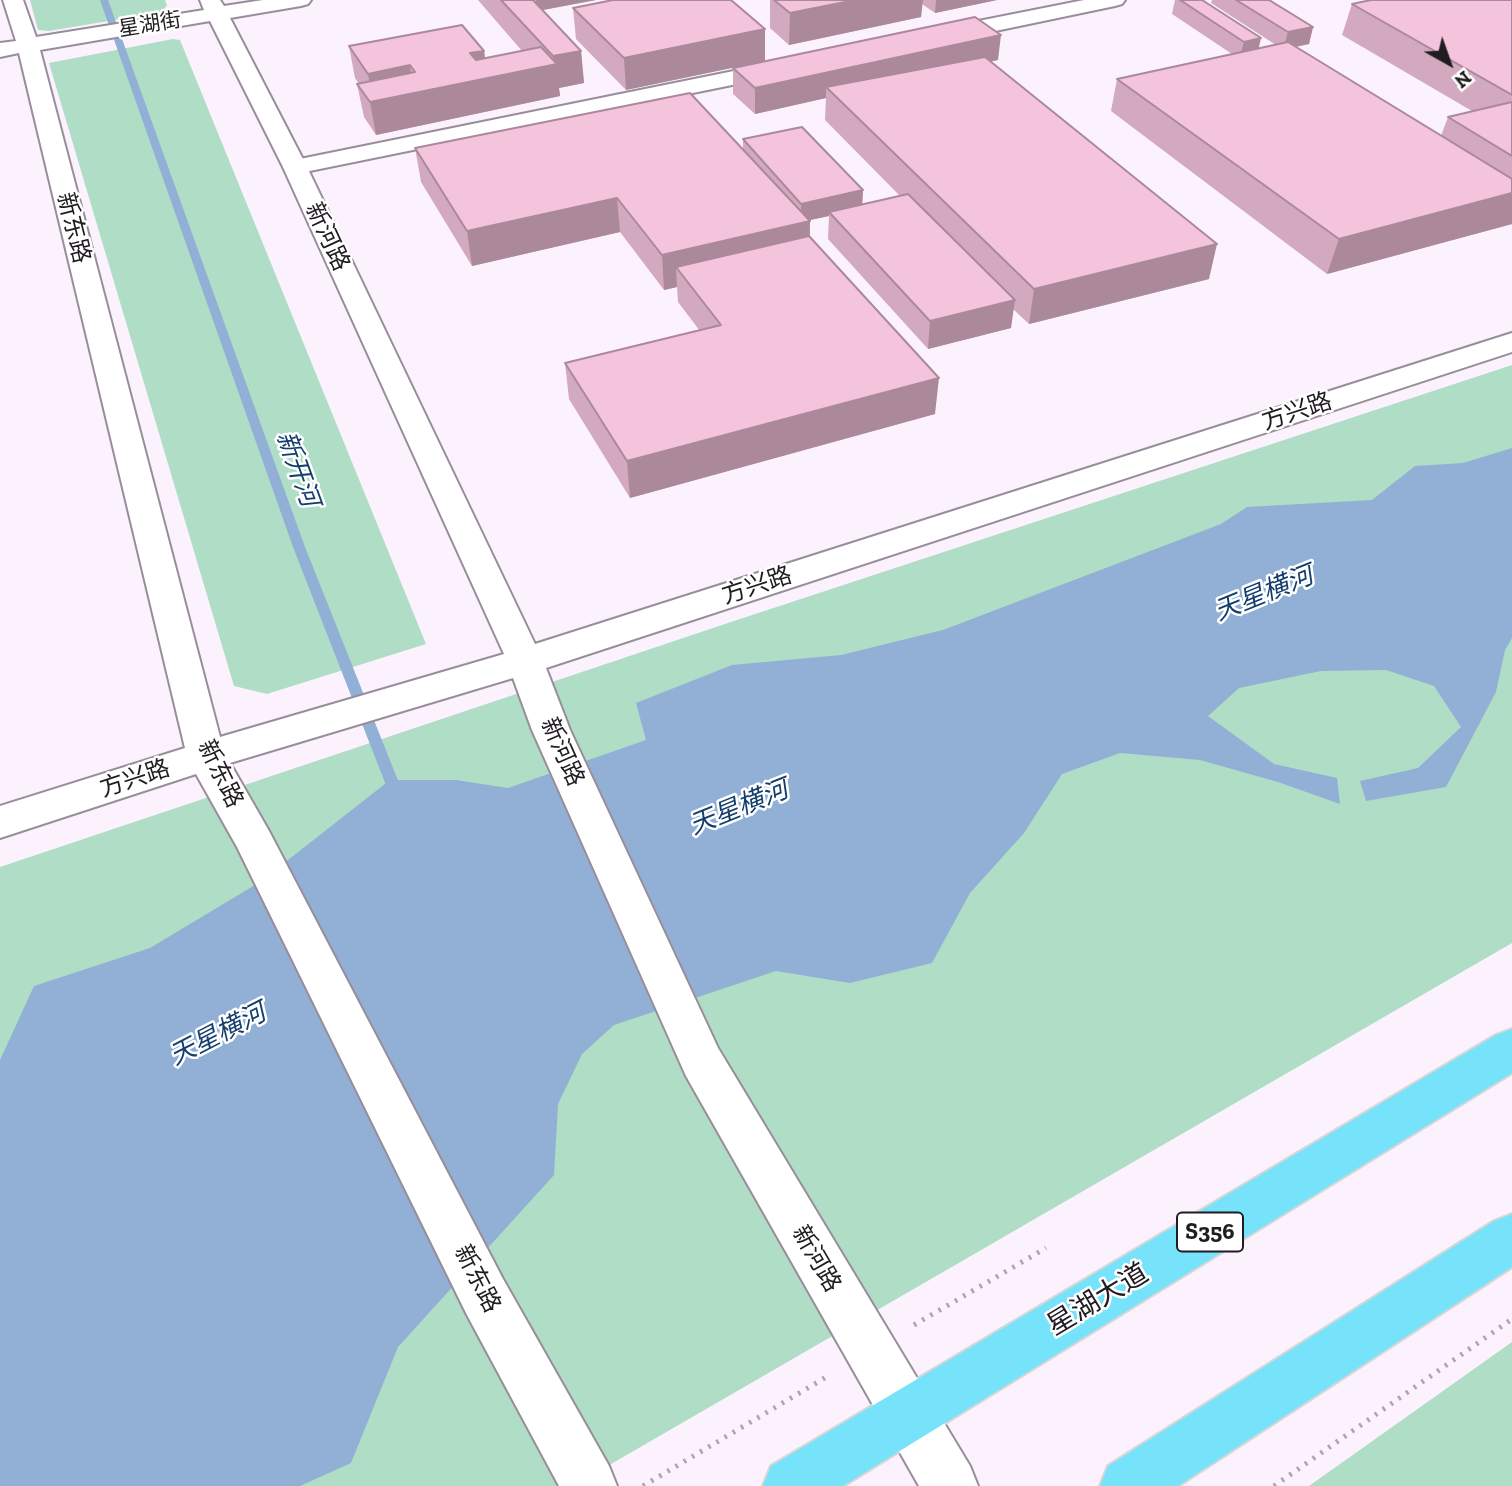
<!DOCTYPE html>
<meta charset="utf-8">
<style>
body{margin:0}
#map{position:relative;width:1512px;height:1486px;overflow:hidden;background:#fbf2fd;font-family:"Zilla Slab",serif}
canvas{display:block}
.north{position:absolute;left:1414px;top:28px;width:70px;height:70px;-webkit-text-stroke:5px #fff;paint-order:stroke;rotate:140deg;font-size:19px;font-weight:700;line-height:28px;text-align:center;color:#201c21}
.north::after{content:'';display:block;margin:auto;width:24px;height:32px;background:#201c21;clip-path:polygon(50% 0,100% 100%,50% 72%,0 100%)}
</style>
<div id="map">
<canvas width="1512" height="1486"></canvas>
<div class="north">N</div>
</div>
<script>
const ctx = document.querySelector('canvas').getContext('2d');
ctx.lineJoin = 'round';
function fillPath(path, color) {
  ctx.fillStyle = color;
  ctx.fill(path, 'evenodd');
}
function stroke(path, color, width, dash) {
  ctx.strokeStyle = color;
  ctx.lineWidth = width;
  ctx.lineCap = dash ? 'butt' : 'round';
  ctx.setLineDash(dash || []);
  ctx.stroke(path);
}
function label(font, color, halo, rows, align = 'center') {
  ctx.font = font + ' "Zilla Slab","Noto Sans SC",serif';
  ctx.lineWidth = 5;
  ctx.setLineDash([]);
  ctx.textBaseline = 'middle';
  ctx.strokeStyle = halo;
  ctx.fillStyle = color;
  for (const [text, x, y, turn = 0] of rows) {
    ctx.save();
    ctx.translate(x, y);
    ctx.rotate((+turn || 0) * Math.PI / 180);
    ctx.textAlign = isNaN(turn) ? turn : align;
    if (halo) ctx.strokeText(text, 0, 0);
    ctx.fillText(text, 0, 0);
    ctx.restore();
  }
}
fillPath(new Path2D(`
 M30,0H165L167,5L162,12L49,31L38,30Z
 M173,39L180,40L426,644L267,694L234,686L49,63Z
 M1512,365V943L573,1486H0V867L734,621Z
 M1512,1342V1486H1309Z`), '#afddc5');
fillPath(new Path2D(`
 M1512,448V638L1505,650L1496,692L1446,787L1366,801L1360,781L1418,768L1461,727L1434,686L1386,670L1321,671L1239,688L1208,716L1274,764L1337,778L1340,804L1278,782L1200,760L1120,753L1062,774L1024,833L970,893L932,963L850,983L776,971L614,1025L582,1054L558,1104L554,1175L398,1347L351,1463L300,1486H0V1060L34,986L150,948L260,882L390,780H456L508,788L646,740L636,703L732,665L841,655L943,630L1221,524L1247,507L1372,500L1415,466L1463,463Z`), '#92b0d6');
fillPath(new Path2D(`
 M100,0H108L305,547L405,798L403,802H393L391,798L293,547Z`), '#92b0d6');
const minor = new Path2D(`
 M1084,0H1125L1122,4L1115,6L938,43L930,41L927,36L930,31L938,29Z
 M783,61L791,63L794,68L791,73L295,174L286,172L283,167L286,162L295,160Z`);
const tertiary = new Path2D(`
 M3,0H23L36,37L204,10L200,0H220L224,6L263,0H311L308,4L301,6L230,18L307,167L535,644L1512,333V352L546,668L570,730L718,1048L970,1466L978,1486H919L686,1076L532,730L513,678L230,763L269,831L503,1279L609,1466L617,1486H559L467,1315L237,847L196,774L0,838V806L185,748L19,53L0,57V43L16,41ZM210,21L283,167L504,654L220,737L40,50Z`);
const primary = new Path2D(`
 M1512,1029V1073L843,1486H763L771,1466L1496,1035Z
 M1512,1214V1267L1178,1486H1100L1108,1466L1494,1221Z`);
stroke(minor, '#988e9b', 4);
stroke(tertiary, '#988e9b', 4);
stroke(primary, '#d7d6d7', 4);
stroke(new Path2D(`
 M914,1325L1046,1248
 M643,1486L828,1376
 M1274,1486L1512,1319`), '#ada5ae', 5, [2.5, 7]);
fillPath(minor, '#fff');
fillPath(tertiary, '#fff');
fillPath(primary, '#77e3fb');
fillPath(new Path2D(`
 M478,0H596L543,10L581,51L584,83L559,88L560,96L376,135L364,117L357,84H359L355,78L349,46L484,51L485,58L522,51Z
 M770,0H997L935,13L922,4L921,17L789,45L770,28Z
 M1175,0H1202L1258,48L1276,45L1211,3L1212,0H1269L1313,27L1309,44L1296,47L1441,136L1448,117L1472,111L1342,35L1352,4L1512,0V224L1327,274L1111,111L1117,79L1232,54L1172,14Z
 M573,8L765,61L626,90L576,39Z
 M998,60L991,61L1209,279L1029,324L1013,309L1011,328L928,349L828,239L829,216L810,220V237L935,414L630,498L569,399L565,363L700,331L678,302L677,287L664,290L620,232L472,266L421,182L415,148L743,149V139L863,190L862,204L900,196L825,120L826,98L755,114L733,94V68Z`), '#d2a9be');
fillPath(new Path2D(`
 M536,0H596L537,11Z
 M855,0H923L921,17L789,45L790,13Z
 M936,0H997L935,13Z
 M1313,27L1309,44L1283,49L1288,32Z
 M765,29V61L626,90L624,58Z
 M1001,35L998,60L835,96L826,87V98L755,114V88Z
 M1261,38L1257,56L1239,59L1244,42Z
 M484,51L488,78L553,64V56L581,51L584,83L559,88L560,96L376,135L370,102L373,101L368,74L410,65L414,93L470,53Z
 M863,190L862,208L829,212V216L801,222V204Z
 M1512,193V224L1327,274L1339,239Z
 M617,198L620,232L472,266L467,231Z
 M810,221L809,255L676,267L677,287L664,290L662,255Z
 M1217,244L1209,279L1029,324L1034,289Z
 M1015,300L1011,328L928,349L930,321Z
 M939,378L935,414L630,498L627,461Z`), '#ab899b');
const building = new Path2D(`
 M501,0H533L581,51L553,56Z
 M613,0H731L765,29L624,58L573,8Z
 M774,0H855L790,13Z
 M1180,0H1202L1261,38L1244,42Z
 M1236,0H1269L1313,27L1288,32Z
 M1371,0H1512V95L1352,4Z
 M975,17L1001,35L755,88L733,68Z
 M462,25L484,51L470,53L476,60L541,47L557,64L370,102L357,84L415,72L410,65L368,74L349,46Z
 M1288,42L1512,179V193L1339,239L1117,79Z
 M985,57L1217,244L1034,289L826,87Z
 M690,93L810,221L662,255L617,198L467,231L415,148Z
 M1512,102V156L1448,117Z
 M802,127L863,190L801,204L743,139Z
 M908,194L1015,300L930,321L829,212Z
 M809,236L939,378L627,461L565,363L721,325L676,267Z`);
fillPath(building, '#f4c4dd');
stroke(building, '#ab899b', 2);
label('21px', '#201c21', '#fff', [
 ["星湖街",150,25,-9]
]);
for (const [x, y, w] of [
 [1210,1232,66]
]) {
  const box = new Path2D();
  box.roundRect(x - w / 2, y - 19.5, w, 39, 5);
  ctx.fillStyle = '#fff';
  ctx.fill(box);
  stroke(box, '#201c21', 2);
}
label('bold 23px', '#201c21', null, [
 ["S356",1210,1232]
]);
label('24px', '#201c21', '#fff', [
 ["新东路",73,228,76],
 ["新河路",327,237,65],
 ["方兴路",1297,412,-18],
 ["方兴路",757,586,-18],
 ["新河路",562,752,66],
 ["新东路",220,774,64],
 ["方兴路",135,779,-18],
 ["新河路",816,1259,60],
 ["新东路",477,1279,63]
]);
label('italic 26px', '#143e6d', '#fff', [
 ["新开河",297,469,70],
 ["天星横河",1264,594,-22],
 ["天星横河",739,808,-22],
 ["天星横河",218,1035,-27]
]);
label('28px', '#201c21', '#fff', [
 ["星湖大道",1098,1300,-31]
]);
</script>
